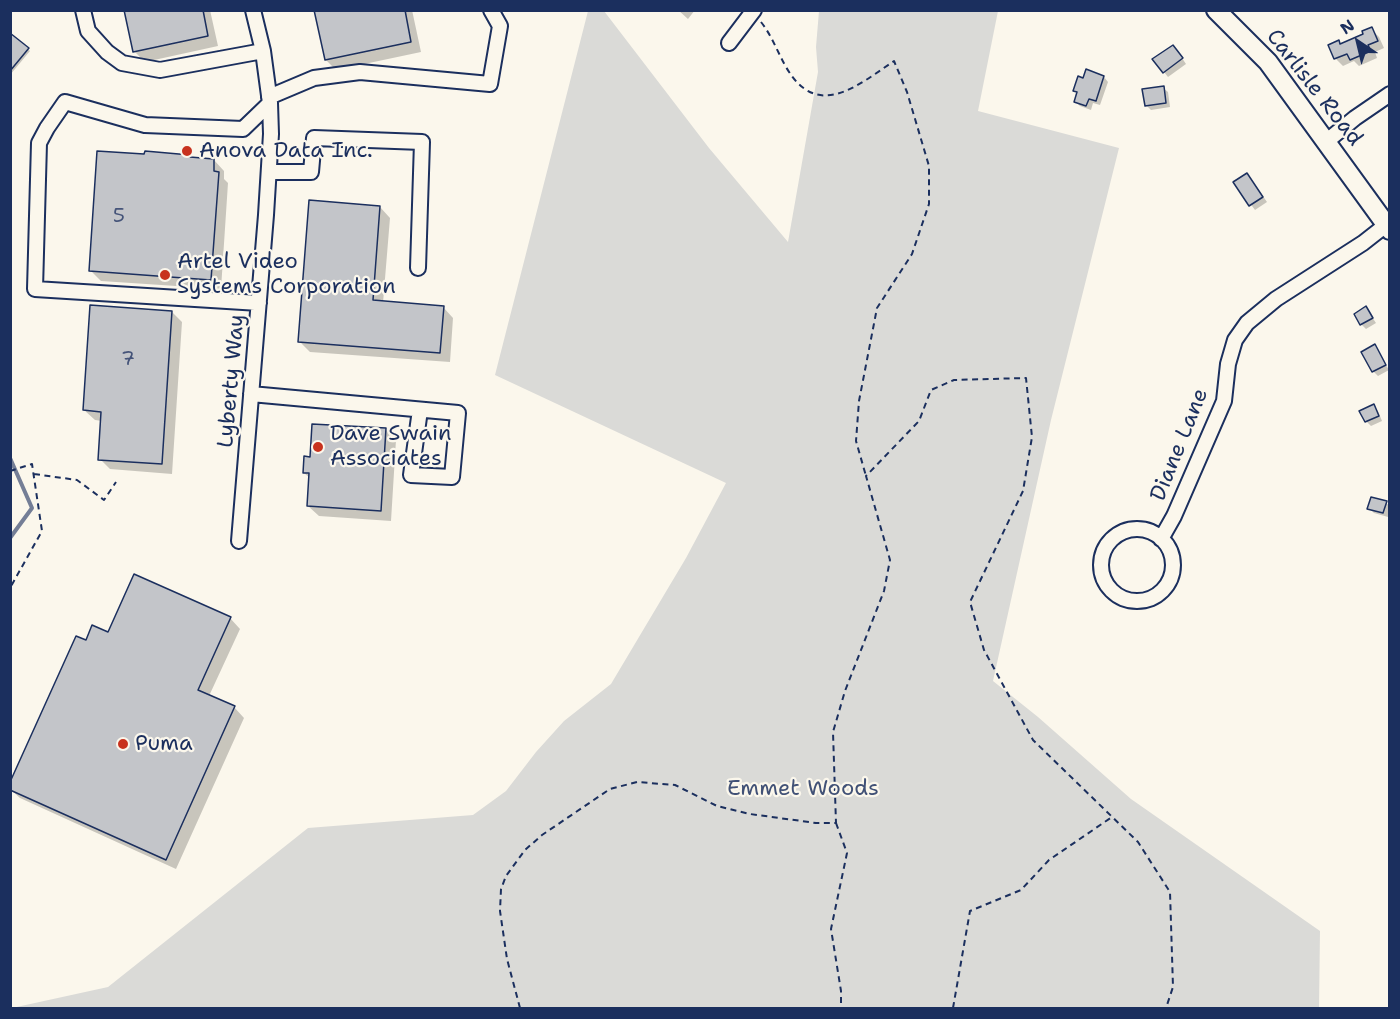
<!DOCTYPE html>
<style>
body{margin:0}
#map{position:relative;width:1400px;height:1019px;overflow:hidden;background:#fbf7ec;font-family:"Shantell Sans",sans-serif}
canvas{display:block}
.frame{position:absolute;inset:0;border:12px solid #1b2f5e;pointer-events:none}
.north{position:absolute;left:1328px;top:12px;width:60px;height:60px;-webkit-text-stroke:4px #fbf7ec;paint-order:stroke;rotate:325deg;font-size:16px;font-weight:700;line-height:24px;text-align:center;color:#1b2f5e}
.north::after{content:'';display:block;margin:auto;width:21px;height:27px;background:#1b2f5e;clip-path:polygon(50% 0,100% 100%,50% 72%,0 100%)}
</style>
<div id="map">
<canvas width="1400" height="1019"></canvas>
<div class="frame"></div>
<div class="north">N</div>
</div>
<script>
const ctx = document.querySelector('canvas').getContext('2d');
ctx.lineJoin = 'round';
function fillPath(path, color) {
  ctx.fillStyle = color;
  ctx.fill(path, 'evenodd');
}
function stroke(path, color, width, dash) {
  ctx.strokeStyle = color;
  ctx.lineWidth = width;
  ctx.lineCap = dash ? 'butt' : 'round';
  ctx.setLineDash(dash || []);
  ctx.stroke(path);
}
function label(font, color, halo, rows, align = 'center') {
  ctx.font = font + ' "Shantell Sans",sans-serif';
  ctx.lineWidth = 4.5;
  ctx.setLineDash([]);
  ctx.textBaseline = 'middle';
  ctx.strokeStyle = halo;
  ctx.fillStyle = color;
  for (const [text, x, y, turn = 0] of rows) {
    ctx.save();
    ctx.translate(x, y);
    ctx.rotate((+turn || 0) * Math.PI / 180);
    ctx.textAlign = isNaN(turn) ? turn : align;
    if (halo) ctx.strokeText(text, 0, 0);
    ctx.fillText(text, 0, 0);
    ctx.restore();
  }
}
fillPath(new Path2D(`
 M588,11H604L709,148L788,242L818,72L816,47L819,11H998L978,111L1119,148L1051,420L993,681L1038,717L1131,799L1320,931L1319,1008H12L108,987L308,828L473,815L506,791L536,752L564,721L611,684L686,558L726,483L495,375Z`), '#dadad7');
fillPath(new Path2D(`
 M125,10H210L218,46L145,62L134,51Z
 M316,10H412L421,52L336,70L326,60Z
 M678,10H695L688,19Z
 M1371,29L1379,37L1384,48L1375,52L1377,58L1359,66L1354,61L1343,66L1336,59L1330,46L1339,42L1341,45L1365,35Z
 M10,35L30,51L10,75Z
 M1178,52L1186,64L1168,77L1164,72Z
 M1104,77L1108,82L1100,105L1093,103L1091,110L1080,106L1075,101L1078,94L1075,90L1084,80Z
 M1163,88L1168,92L1170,107L1151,110L1146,105Z
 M190,156L192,159L214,160L224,171V179L228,183L221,289L101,281L91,271Z
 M1251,179L1267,202L1255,210L1235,183Z
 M380,207L390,218L383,303L443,307L453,318L450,362L310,352L299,341Z
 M1366,308L1376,323L1366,329L1361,324Z
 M172,312L182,322L172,474L110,469L100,459L102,421L95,420L84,410Z
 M1374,346L1389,370L1378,376L1373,371Z
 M1373,406L1378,411L1382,421L1371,426L1366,421Z
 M386,430L396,440L391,521L319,516L308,506L310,478L304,473L311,458Z
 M1386,503L1390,506L1388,517L1374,513L1369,508Z
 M230,618L240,629L209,696L234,707L244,718L176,869L20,798L10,789L86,642L109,634Z`), '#0003');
stroke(new Path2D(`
 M10,458L32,508L10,538`), '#747e96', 4);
const building = new Path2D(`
 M124,10H203L208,36L133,52Z
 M314,10H405L411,42L325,60Z
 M1372,27L1378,41L1368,45L1371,51L1350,60L1347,54L1334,59L1328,45L1339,40L1340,44L1363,34L1362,31Z
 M10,33L29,48L10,71Z
 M1173,45L1183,58L1163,73L1152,59Z
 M1086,69L1104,76L1096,101L1089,99L1086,106L1074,102L1077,92L1073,91L1078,76L1083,78Z
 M1164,86L1166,103L1145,106L1142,89Z
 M97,151L144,154L145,151L190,155V157L214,159V171L219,172L211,280L89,271Z
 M1247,173L1263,197L1249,206L1233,182Z
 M309,200L380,206L373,300L444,306L440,353L298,342Z
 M90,305L172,311L162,464L98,460L101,412L83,410Z
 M1366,306L1373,318L1360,325L1354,314Z
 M1375,344L1386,365L1372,372L1361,352Z
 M1374,404L1379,416L1365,422L1359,411Z
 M312,424L386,428L381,511L307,506L309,473H303L304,456L310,457Z
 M1371,497L1387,501L1383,513L1367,509Z
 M134,574L231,617L198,690L235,706L166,860L10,790V782L76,636L86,640L92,625L108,632Z`);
fillPath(building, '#c3c5c9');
stroke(building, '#1b2f5e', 1.5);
const minor = new Path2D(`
 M83,10L88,31L107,52L122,63L160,70L263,51
 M729,43L754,10
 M269,97L314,78L360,72L490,84L500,26L491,10
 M1327,141L1355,118L1390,94
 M269,172H311L314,138L422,142L418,268
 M259,303L35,289L39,143L47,128L65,102L145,125L243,129L270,103
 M251,394L458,413L452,477L411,475L420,410
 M1101 565a36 36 0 1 1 72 0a36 36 0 1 1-72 0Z
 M1161,539L1174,516L1224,401L1228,364L1235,340L1247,323L1276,299L1363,243L1386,225
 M239,541L266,215L271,134L270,103L263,51L253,10`);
const major = new Path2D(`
 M1216,10L1268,62L1390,230`);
stroke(minor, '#1b2f5e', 18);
stroke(major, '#1b2f5e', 22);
stroke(new Path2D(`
 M761,22C772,36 777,51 786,67C817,121 857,86 894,61L907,92L929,166V204L912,254L877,308L859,401L856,441L866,476
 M10,471L32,464L42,531L10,588
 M34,474L77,480L104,500L116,482
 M836,823L847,853L831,929L841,991V1008
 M520,1008L507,959L500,911L501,889L506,876L525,850L542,835L610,789L637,782L675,785L717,806L750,814L816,823H836L833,732L845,691L884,591L890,560L866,476L919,421L931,390L954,380L1026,378L1032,437L1023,491L970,602L984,650L1033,740L1138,842L1170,892L1173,987L1166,1008
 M953,1008L970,911L1021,890L1049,860L1112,817`), '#1b2f5e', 2, [6, 4.5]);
stroke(minor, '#fbf7ec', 14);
stroke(major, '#fbf7ec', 18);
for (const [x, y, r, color] of [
 [187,151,6,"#c8321e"],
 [165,275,6,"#c8321e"],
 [318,447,6,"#c8321e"],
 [123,744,6,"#c8321e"]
]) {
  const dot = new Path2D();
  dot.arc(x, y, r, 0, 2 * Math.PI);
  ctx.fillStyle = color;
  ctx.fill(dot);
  stroke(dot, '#fbf7ec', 2);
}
label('20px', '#455479', null, [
 ["5",119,217],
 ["7",128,360]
]);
label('22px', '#1b2f5e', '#fbf7ec', [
 ["Carlisle Road",1314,88,52],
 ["Lyberty Way",232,381,-85],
 ["Diane Lane",1180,445,-68]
]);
label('22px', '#1b2f5e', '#fbf7ec', [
 ["Anova Data Inc.",199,151],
 ["Artel Video",177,262],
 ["Systems Corporation",177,287],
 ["Dave Swain",330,434],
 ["Associates",330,459],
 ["Puma",135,744]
], 'left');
label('22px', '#415176', '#fbf7ec', [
 ["Emmet Woods",803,789]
]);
</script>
